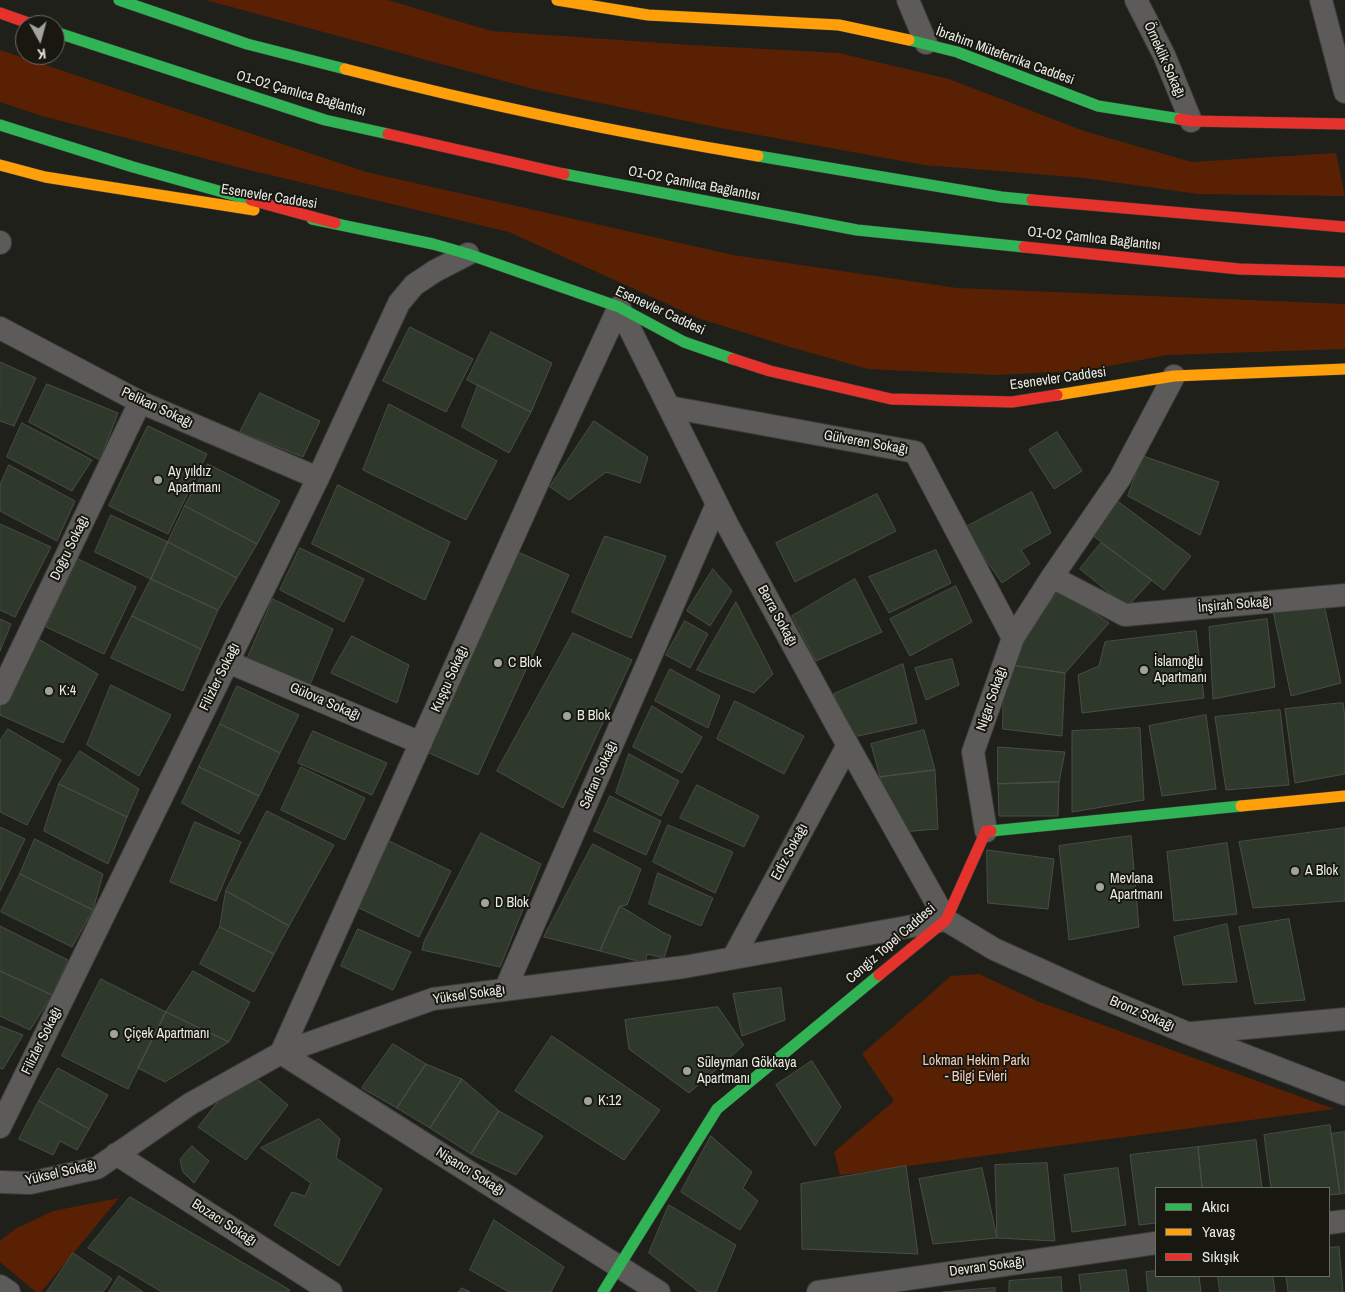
<!DOCTYPE html>
<meta charset="utf-8">
<style>
body{margin:0}
#map{position:relative;width:1345px;height:1292px;overflow:hidden;background:#20201b;font-family:"Archivo Narrow",sans-serif}
canvas{display:block}
.legend{position:absolute;left:1155px;top:1187px;width:175px;height:90px;box-sizing:border-box;background:#181811;border:1px solid #6c6c66;margin:0;padding:6px 9px;list-style:none;font-size:15px;color:#eaeae5}
.legend li{display:flex;align-items:center;gap:10px;height:25px}
.legend b{width:25px;border:1px solid #6c6c66}
.north{position:absolute;left:15px;top:15px;width:50px;height:50px;box-sizing:border-box;background:#181811;border:1px solid #6c6c66;border-radius:50%;rotate:173deg;font-size:14px;font-weight:700;line-height:20px;text-align:center;color:#eaeae5}
.north::after{content:'';display:block;margin:auto;width:18px;height:22px;background:#a3a39e;clip-path:polygon(50% 0,100% 100%,50% 72%,0 100%)}
</style>
<div id="map">
<canvas width="1345" height="1292"></canvas>
<ul class="legend">
<li><b style="height:6px;background:#30b455"></b>Akıcı</li>
<li><b style="height:6px;background:#ff9f0a"></b>Yavaş</li>
<li><b style="height:6px;background:#e5322d"></b>Sıkışık</li>
</ul>
<div class="north">K</div>
</div>
<script>
const ctx = document.querySelector('canvas').getContext('2d');
ctx.lineJoin = 'round';
function fillPath(path, color) {
  ctx.fillStyle = color;
  ctx.fill(path, 'evenodd');
}
function stroke(path, color, width, dash) {
  ctx.strokeStyle = color;
  ctx.lineWidth = width;
  ctx.lineCap = dash ? 'butt' : 'round';
  ctx.setLineDash(dash || []);
  ctx.stroke(path);
}
function label(font, color, halo, rows, align = 'center') {
  ctx.font = font + ' "Archivo Narrow",sans-serif';
  ctx.lineWidth = 4;
  ctx.setLineDash([]);
  ctx.textBaseline = 'middle';
  ctx.strokeStyle = halo;
  ctx.fillStyle = color;
  for (const [text, x, y, turn = 0] of rows) {
    ctx.save();
    ctx.translate(x, y);
    ctx.rotate((+turn || 0) * Math.PI / 180);
    ctx.textAlign = isNaN(turn) ? turn : align;
    if (halo) ctx.strokeText(text, 0, 0);
    ctx.fillText(text, 0, 0);
    ctx.restore();
  }
}
fillPath(new Path2D(`
 M206,0H388L491,31L690,45L839,53L949,79L1084,131L1192,162L1336,153L1345,196L1198,194L1084,178L924,165L720,128L533,89Z
 M0,50L366,172L733,255L957,288L1345,304V349L1167,355L1083,371L994,375L868,369L790,347L698,318L509,232L245,169L42,116L0,102Z
 M979,974L1037,1001L1334,1109L840,1175L834,1152L894,1101L862,1054L951,976Z
 M119,1198L41,1292H36L0,1262V1241L15,1229L53,1211Z`), '#592004');
const building = new Path2D(`
 M410,327L473,359L446,412L383,381Z
 M491,332L552,363L531,412L467,380Z
 M0,362L36,378L14,426L0,421Z
 M47,384L118,413L100,460L29,422Z
 M478,385L531,412L509,453L462,427Z
 M260,393L320,421L303,457L240,432Z
 M389,404L497,461L466,520L363,470Z
 M594,421L648,457L640,483L606,472L569,500L550,487Z
 M22,423L92,460L72,491L7,457Z
 M148,426L207,454L168,534L109,506Z
 M1057,432L1082,471L1054,489L1029,450Z
 M1143,456L1219,482L1200,535L1128,496Z
 M208,464L280,501L257,544L185,506Z
 M9,465L75,501L57,541L0,511V485Z
 M338,485L450,542L425,600L312,544Z
 M1032,492L1051,533L1021,550L1030,564L1002,583L964,528Z
 M877,494L896,531L795,582L776,543Z
 M1116,500L1191,556L1164,590L1091,534Z
 M185,506L257,544L237,578L168,542Z
 M111,515L168,542L151,579L95,552Z
 M0,524L51,547L15,617L0,610Z
 M605,536L666,556L631,638L572,612Z
 M168,542L237,578L218,610L151,579Z
 M1101,543L1152,580L1127,607L1080,569Z
 M300,548L364,579L344,622L280,590Z
 M936,550L951,583L889,613L869,577Z
 M518,552L569,575L478,775L427,752Z
 M78,559L136,587L104,654L46,627Z
 M713,569L732,591L710,626L687,611Z
 M151,579L218,610L201,649L132,616Z
 M855,579L882,632L816,661L792,616Z
 M956,586L972,622L910,656L890,619Z
 M1060,590L1109,623L1065,673L1004,664Z
 M273,599L333,629L309,687L245,664Z
 M736,602L773,674L754,693L697,670Z
 M1324,604L1341,683L1291,696L1273,611Z
 M132,616L201,649L183,691L111,658Z
 M0,619L11,624L0,651Z
 M1267,619L1275,687L1213,699L1209,627Z
 M685,621L708,634L690,668L666,655Z
 M1196,631L1204,698L1082,713L1078,675L1099,666L1105,642Z
 M573,633L632,660L563,808L497,771Z
 M352,636L409,665L397,703L331,673Z
 M35,637L98,674L63,743L0,715V708Z
 M952,659L959,685L926,700L915,668Z
 M903,664L917,723L849,738L834,694Z
 M1004,664L1065,673L1062,736L1003,729Z
 M670,669L720,696L708,728L655,701Z
 M111,685L171,715L139,776L87,745Z
 M237,686L299,715L280,753L220,724Z
 M735,701L804,736L784,774L717,739Z
 M1343,703L1345,718V774L1295,783L1285,709Z
 M652,706L702,737L682,773L633,747Z
 M1280,710L1289,785L1226,790L1215,717Z
 M1206,715L1216,789L1162,796L1149,726Z
 M220,724L280,753L259,796L199,767Z
 M1140,728L1144,800L1072,812V731Z
 M8,729L61,760L27,825L0,812V741Z
 M924,730L935,770L880,777L871,744Z
 M313,731L387,763L372,795L298,763Z
 M998,747L1065,752L1059,782L998,784Z
 M80,751L139,789L127,817L59,784Z
 M629,754L679,781L661,816L616,793Z
 M199,767L259,796L239,834L182,803Z
 M301,767L365,798L345,840L281,810Z
 M935,770L938,829L901,832L880,777Z
 M1059,782L1058,816H999L998,784Z
 M59,784L127,817L108,864L44,831Z
 M697,785L759,816L744,847L680,818Z
 M610,796L661,821L646,855L594,831Z
 M267,811L334,845L289,926L226,891Z
 M195,822L241,842L216,901L170,882Z
 M668,825L733,852L715,893L653,862Z
 M0,827L25,839L0,891Z
 M1345,828V901L1253,908L1239,842Z
 M481,833L541,864L500,967L422,950L424,942Z
 M1131,836L1139,927L1069,940L1059,846Z
 M35,839L103,874L93,910L20,874Z
 M389,841L451,871L419,937L357,907Z
 M1227,843L1237,914L1174,921L1167,852Z
 M593,844L641,869L627,905L620,906L600,951L544,937Z
 M987,850L1054,859L1048,909L988,903Z
 M658,873L713,898L701,926L649,904Z
 M20,874L93,910L72,947L1,912Z
 M226,891L289,926L274,954L220,927Z
 M620,906L664,933L671,936L664,958L647,954L645,963L600,951Z
 M1289,919L1305,1000L1255,1004L1239,927Z
 M1227,924L1237,982L1183,985L1174,937Z
 M0,926L68,960L52,995L0,971Z
 M220,927L274,954L254,992L200,964Z
 M358,929L411,952L393,990L341,966Z
 M0,971L52,995L30,1030L0,1016Z
 M193,971L250,1002L229,1042L166,1012Z
 M101,979L166,1012L128,1089L62,1056Z
 M781,988L785,1020L742,1036L733,994Z
 M718,1007L744,1045L689,1093L629,1049L625,1020Z
 M166,1012L229,1042L165,1082L138,1068Z
 M0,1026L23,1035L3,1069L0,1068Z
 M552,1036L660,1110L624,1160L515,1091Z
 M393,1044L426,1064L397,1108L362,1088Z
 M812,1061L841,1107L815,1146L776,1085Z
 M426,1064L462,1079L430,1128L397,1108Z
 M58,1068L108,1095L89,1129L39,1101Z
 M255,1077L288,1105L246,1160L198,1127L217,1103Z
 M462,1079L499,1111L471,1154L430,1128Z
 M39,1101L89,1129L77,1150L60,1141L53,1155L19,1139Z
 M499,1111L543,1136L516,1175L471,1154Z
 M319,1119L340,1139L336,1158L382,1189L339,1266L274,1225L292,1192L305,1196L311,1183L261,1148Z
 M1330,1125L1340,1194L1329,1195V1188H1271L1264,1135Z
 M1345,1132V1193L1340,1194L1331,1134Z
 M711,1136L752,1172L743,1188L758,1201L740,1230L681,1192Z
 M1256,1140L1262,1188H1202L1198,1147Z
 M192,1146L209,1161L194,1183L183,1172L180,1160Z
 M1198,1147L1202,1188H1156V1223L1139,1225L1130,1155Z
 M1047,1163L1055,1241L997,1238L995,1165Z
 M906,1166L918,1254L802,1249L801,1184Z
 M982,1168L997,1238L933,1244L919,1179Z
 M1118,1168L1126,1225L1072,1232L1064,1175Z
 M130,1197L290,1290L289,1292H162L88,1248Z
 M669,1205L736,1245L716,1292H699L649,1253Z
 M494,1220L564,1267L551,1292H509L470,1270Z
 M1339,1247L1343,1292H1288L1286,1276H1329V1248Z
 M73,1253L112,1279L103,1292H47Z
 M1126,1270L1129,1292H1081L1079,1275Z
 M1156,1271V1276H1199L1201,1292H1148L1146,1272Z
 M119,1276L143,1292H109Z
 M1218,1276H1273L1275,1292H1220Z
 M1061,1277L1062,1292H1009V1281Z
 M462,1288L470,1292H459Z
 M995,1288V1292H943Z`);
fillPath(building, '#2e392c');
stroke(building, '#4b4c48', 1);
const street = new Path2D(`
 M908,0L926,43
 M1136,0L1164,55L1191,121
 M1321,0L1345,92
 M0,242V243
 M619,307L543,471L281,1053L659,1292
 M619,307L728,526L836,724L946,920L994,949L1096,995L1187,1033L1345,1094
 M0,328L140,402L318,478
 M669,407L915,452L1013,638
 M1052,577L1125,615L1345,595
 M228,662L421,743
 M0,694L140,402
 M986,831L973,752L1013,638L1052,577L1120,478L1174,376
 M733,958L848,745
 M505,990L717,504
 M1192,1033L1345,1019
 M0,1127L318,478L399,303L414,285L435,271L468,254
 M116,1154L331,1292
 M0,1182L30,1183L97,1168L190,1104L281,1053L433,999L684,967L946,920
 M1329,1223L1345,1221
 M0,1286L9,1292
 M818,1292L1156,1243`);
const fast = new Path2D(`
 M119,0L247,44L345,69
 M55,32L325,120L388,134
 M909,40L957,52L1098,106L1180,119
 M0,125L133,167L251,200
 M758,156L1001,197L1032,200
 M564,174L857,230L1024,247
 M312,219L433,244L468,254L619,307L684,342L733,359
 M991,831L1241,806
 M603,1292L717,1109L879,975`);
const slow = new Path2D(`
 M557,0L648,15L839,25L909,40
 M345,69C481,104 619,133 758,156
 M0,165L45,177L254,210
 M1057,395L1174,376L1345,369
 M1241,806L1345,796`);
const jam = new Path2D(`
 M0,13L34,25
 M1180,119L1191,121L1345,124
 M388,134L564,174
 M251,200L335,223
 M1032,200L1345,227
 M1024,247L1239,269L1345,272
 M733,359L770,371L891,399L1012,402L1057,395
 M879,975L946,920L986,831H991`);
stroke(street, '#3b3b38', 24);
stroke(fast, '#3b3b38', 12);
stroke(slow, '#3b3b38', 12);
stroke(jam, '#3b3b38', 12);
stroke(street, '#5c5b59', 22);
stroke(fast, '#30b455', 11);
stroke(slow, '#ff9f0a', 11);
stroke(jam, '#e5322d', 11);
for (const [x, y, r, color] of [
 [158,480,5,"#a3a39e"],
 [498,663,5,"#a3a39e"],
 [1144,670,5,"#a3a39e"],
 [49,691,5,"#a3a39e"],
 [567,716,5,"#a3a39e"],
 [1295,871,5,"#a3a39e"],
 [1100,887,5,"#a3a39e"],
 [485,903,5,"#a3a39e"],
 [114,1034,5,"#a3a39e"],
 [687,1071,5,"#a3a39e"],
 [588,1101,5,"#a3a39e"]
]) {
  const dot = new Path2D();
  dot.arc(x, y, r, 0, 2 * Math.PI);
  ctx.fillStyle = color;
  ctx.fill(dot);
  stroke(dot, '#181811', 2);
}
label('14px', '#eaeae5', '#181811', [
 ["İbrahim Müteferrika Caddesi",1005,56,20],
 ["Örneklik Sokağı",1164,60,66],
 ["O1-O2 Çamlıca Bağlantısı",301,94,16],
 ["O1-O2 Çamlıca Bağlantısı",694,184,11],
 ["Esenevler Caddesi",269,197,9],
 ["O1-O2 Çamlıca Bağlantısı",1094,239,6],
 ["Esenevler Caddesi",660,311,25],
 ["Esenevler Caddesi",1058,379,-8],
 ["Pelikan Sokağı",157,408,25],
 ["Gülveren Sokağı",866,443,10],
 ["Doğru Sokağı",70,548,-64],
 ["İnşirah Sokağı",1235,605,-5],
 ["Berra Sokağı",777,616,61],
 ["Filizler Sokağı",220,677,-64],
 ["Kuşçu Sokağı",450,679,-66],
 ["Nigar Sokağı",992,699,-71],
 ["Gülova Sokağı",325,702,23],
 ["Safran Sokağı",599,775,-66],
 ["Ediz Sokağı",790,852,-62],
 ["Cengiz Topel Caddesi",891,944,-41],
 ["Yüksel Sokağı",469,995,-8],
 ["Bronz Sokağı",1142,1014,23],
 ["Filizler Sokağı",42,1041,-64],
 ["Nişancı Sokağı",470,1172,32],
 ["Yüksel Sokağı",61,1173,-13],
 ["Bozacı Sokağı",224,1223,33],
 ["Devran Sokağı",987,1267,-8]
]);
label('14px', '#eaeae5', '#181811', [
 ["Ay yıldız",168,472],
 ["Apartmanı",168,488],
 ["İslamoğlu",1154,662],
 ["Apartmanı",1154,678],
 ["C Blok",508,663],
 ["K:4",59,691],
 ["B Blok",577,716],
 ["A Blok",1305,871],
 ["Mevlana",1110,879],
 ["Apartmanı",1110,895],
 ["D Blok",495,903],
 ["Çiçek Apartmanı",124,1034],
 ["Süleyman Gökkaya",697,1063],
 ["Apartmanı",697,1079],
 ["K:12",598,1101]
], 'left');
label('14px', '#f6cab9', '#181811', [
 ["Lokman Hekim Parkı",976,1061],
 ["- Bilgi Evleri",976,1077]
]);
</script>
